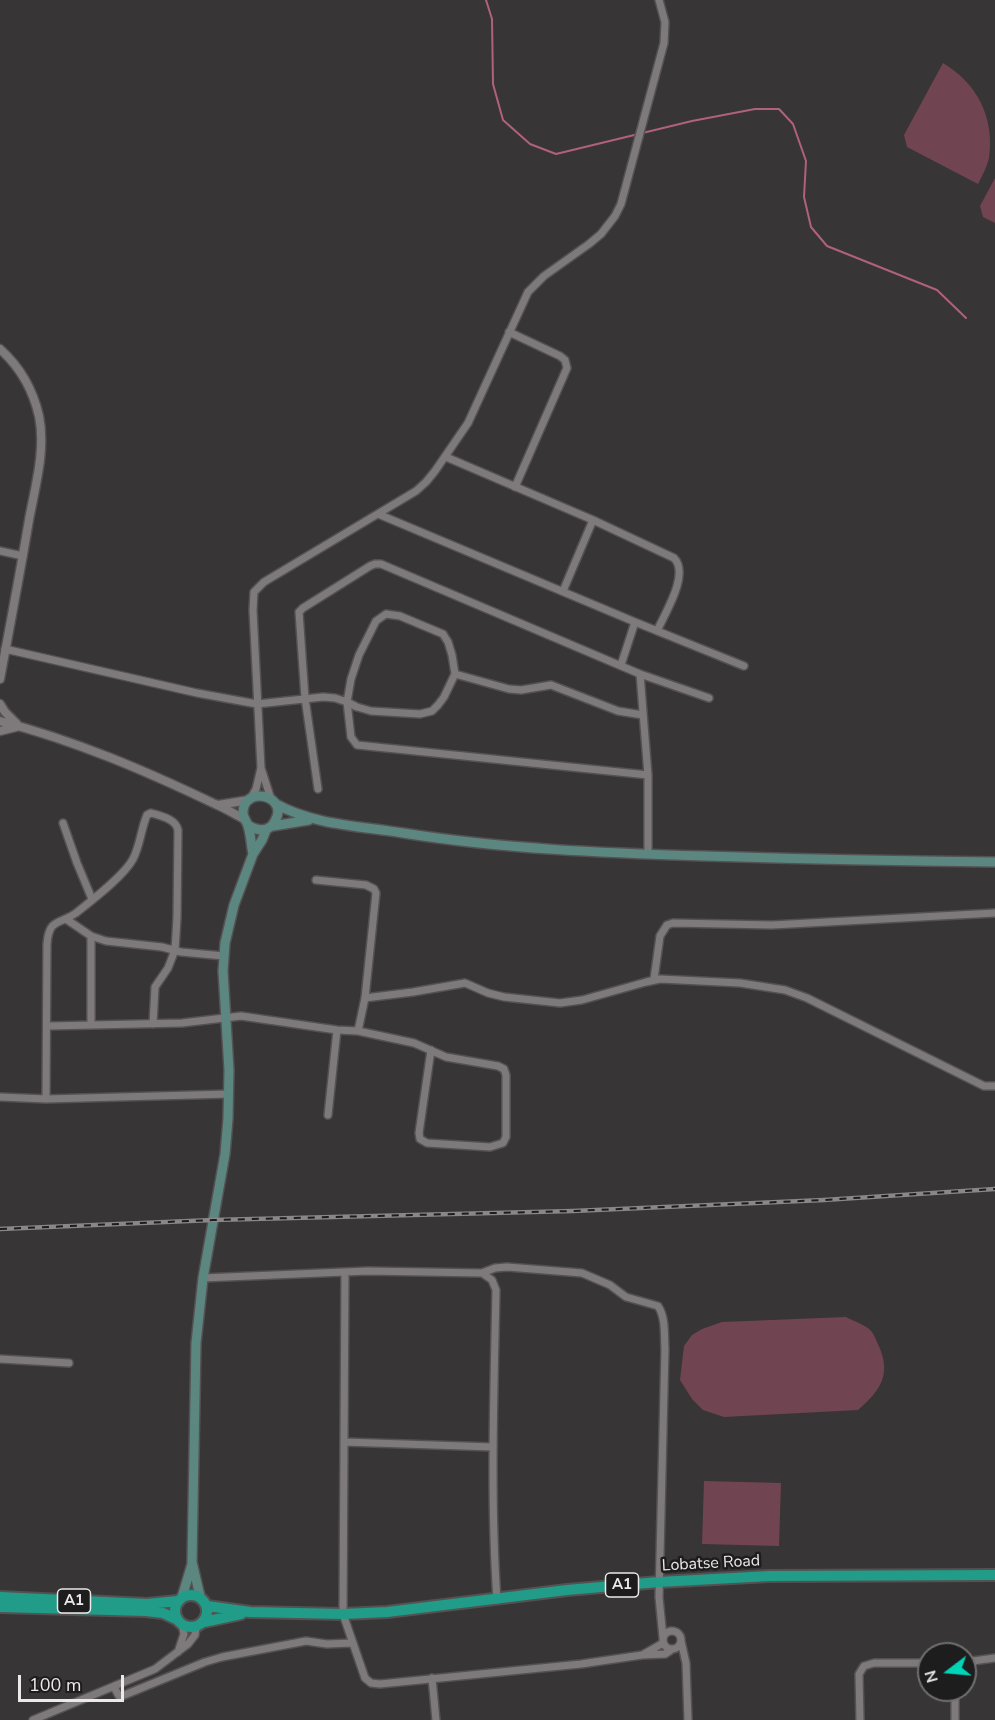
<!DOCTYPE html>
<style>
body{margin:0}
#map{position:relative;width:995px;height:1720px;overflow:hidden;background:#383536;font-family:"Nunito Sans",sans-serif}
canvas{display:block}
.north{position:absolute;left:917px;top:1642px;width:60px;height:60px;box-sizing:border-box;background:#1e1d1d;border:2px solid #706f6f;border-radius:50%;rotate:254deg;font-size:16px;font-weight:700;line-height:24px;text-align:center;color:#ebe9e9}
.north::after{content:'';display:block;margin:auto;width:21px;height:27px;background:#00d5b7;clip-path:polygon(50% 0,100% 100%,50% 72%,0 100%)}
.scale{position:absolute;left:18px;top:1675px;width:106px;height:27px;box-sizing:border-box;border:3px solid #ebe9e9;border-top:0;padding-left:8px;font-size:18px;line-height:21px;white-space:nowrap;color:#ebe9e9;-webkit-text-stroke:4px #1e1d1d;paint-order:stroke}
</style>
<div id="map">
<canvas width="995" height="1720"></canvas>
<div class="north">N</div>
<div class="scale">100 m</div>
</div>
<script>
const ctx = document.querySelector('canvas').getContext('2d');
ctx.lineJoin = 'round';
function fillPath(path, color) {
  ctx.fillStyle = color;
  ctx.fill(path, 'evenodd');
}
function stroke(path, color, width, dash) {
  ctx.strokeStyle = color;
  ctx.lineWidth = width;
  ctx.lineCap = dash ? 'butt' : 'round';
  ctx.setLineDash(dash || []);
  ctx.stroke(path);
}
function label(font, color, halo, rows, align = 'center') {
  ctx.font = font + ' "Nunito Sans",sans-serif';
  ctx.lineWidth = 5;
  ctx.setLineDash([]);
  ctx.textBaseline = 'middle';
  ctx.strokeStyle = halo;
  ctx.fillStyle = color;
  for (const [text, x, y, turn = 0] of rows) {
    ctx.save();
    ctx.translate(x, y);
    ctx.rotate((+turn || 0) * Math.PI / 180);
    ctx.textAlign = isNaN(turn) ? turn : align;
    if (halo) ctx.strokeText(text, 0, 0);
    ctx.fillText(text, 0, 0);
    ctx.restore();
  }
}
fillPath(new Path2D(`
 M943,63C977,83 995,118 989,158C987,167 982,176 978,184L907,147L904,135Z
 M995,178V223L983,217L980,206Z
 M846,1317C853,1321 866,1325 871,1331C874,1334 876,1340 878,1344C892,1374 881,1390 858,1410L724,1417L703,1410L692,1399L680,1380L684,1346L692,1335L702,1329L722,1322Z
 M704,1481L781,1483L779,1546L702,1544Z`), '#714452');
stroke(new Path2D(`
 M486,0L492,19L493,84L503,120L530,144L556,154L692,121L755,109H779L793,124L806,161L804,197L811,227L827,246L937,290L966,318`), '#b0617b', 2);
const minor = new Path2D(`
 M509,332L560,356L565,360L567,368L515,487
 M446,457L593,520L674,558C690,574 665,613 657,631
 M378,514L635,622L744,666
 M0,551L23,556
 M563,591L593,520
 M5,649L197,693L257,704L323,697L335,698L347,702L357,707L371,711L420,714L432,711L438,705L444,697L455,674L452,655L448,642L443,634L400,616L386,614L376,621L359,655L351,679L347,702L351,737L357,745L648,775
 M621,665L635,622
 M455,674L509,689L521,690L551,685L618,711L643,715
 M640,674L709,698
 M261,768L271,799
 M318,789L305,698L299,612L303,608L370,566L375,564H381L640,674L648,775V854
 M251,798L256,789L261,768L253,610L254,592L264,582L416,491L426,482L435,471L468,423L528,292L544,276L589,244L601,234L615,216L621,204L664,43L665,22L659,0
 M63,823L77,863L92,899
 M316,880L366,885L374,889L376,893L365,998L358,1031
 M66,919L91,936L106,941L162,947L181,952L224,956
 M91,936V1025
 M654,979L660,936L667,925L673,923L772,925L995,913
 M365,998L413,992L465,983L488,993L504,997L560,1003L582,1000L646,982L660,979L740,983L785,990L807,998L984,1086H995
 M48,1026L182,1023L241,1016L337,1030L358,1031L414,1043L446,1057L498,1066L504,1069L506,1075V1137L503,1143L490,1147L427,1143L420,1139L419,1133L431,1050
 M0,1097L46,1099L229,1094
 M46,1099L47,944C49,918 59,925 76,913C91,901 124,876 133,859C140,846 141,829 147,815L151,813C161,816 176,819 178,830L177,918L175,950L168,968L155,987L153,1024
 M328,1115L337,1030
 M345,1272L343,1614L365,1678L371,1683L380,1684L581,1664L642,1655L665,1654L671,1650
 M482,1273L495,1268L507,1267L582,1273L610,1285L626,1297L658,1306C666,1318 664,1335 665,1349L659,1597L663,1638
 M203,1278L368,1271L482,1273L492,1280L496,1290C494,1393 490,1497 497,1600
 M0,1359L69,1363
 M344,1442L493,1447
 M663 1640a9 9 0 1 1 18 0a9 9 0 1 1-18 0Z
 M681,1641L686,1663L688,1720
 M178,1652L184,1634L182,1624
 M644,1654L663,1643
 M965,1662L995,1658
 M432,1678L436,1720
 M114,1687L119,1696H122L205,1662L222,1657L306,1641L327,1644L352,1643
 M955,1690V1720
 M33,1720L155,1669L188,1644L195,1635L196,1627
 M860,1720L859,1674L864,1666L874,1663H929`);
const tertiary = new Path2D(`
 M0,349C19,366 33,390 39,416C46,450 35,487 29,520C20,573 10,626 0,679
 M0,704L5,712L17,724
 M0,721C74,740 146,771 215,804C225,808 234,814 244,819
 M0,731L16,727
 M218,805L249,800`);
const secondary = new Path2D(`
 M276,804C314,825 360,826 403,833C503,849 604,853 705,856C802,859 898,861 995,862
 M248,825C257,831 269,833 275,821C290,795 242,784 243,814C244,819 247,822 248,826C251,835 251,845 253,854
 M273,826L309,820
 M200,1596L192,1562L196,1343L203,1278L225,1154L228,1119L229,1070L223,971L225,943L234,905L253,854L262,840L266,830
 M182,1597L192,1564`);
const trunk = new Path2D(`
 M175 1611a16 16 0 1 1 32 0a16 16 0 1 1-32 0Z
 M0,1597L147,1604L178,1601
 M207,1606L250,1612L343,1614L387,1612L567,1590L659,1582L769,1576L995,1575
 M0,1607L146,1611L163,1613L178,1620
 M204,1622L241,1614`);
stroke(minor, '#545152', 10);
stroke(tertiary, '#545152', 11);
stroke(secondary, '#545152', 12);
stroke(trunk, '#545152', 14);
stroke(minor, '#7e7a7b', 7);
stroke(tertiary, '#7e7a7b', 8);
stroke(secondary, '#5b8780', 9);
stroke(trunk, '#219c88', 10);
const rail = new Path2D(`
 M0,1229L213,1220L573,1211L824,1200L995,1189`);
stroke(rail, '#898787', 4.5);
stroke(rail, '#1e1d1d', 2, [7]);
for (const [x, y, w] of [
 [622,1585,33],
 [74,1601,33]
]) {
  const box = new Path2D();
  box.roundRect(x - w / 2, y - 12, w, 24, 4.5);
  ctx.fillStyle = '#1e1d1d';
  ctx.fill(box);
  stroke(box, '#ebe9e9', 1.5);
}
label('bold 15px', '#ebe9e9', null, [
 ["A1",622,1585],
 ["A1",74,1601]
]);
label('16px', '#ebe9e9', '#1e1d1d', [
 ["Lobatse Road",711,1564,-3]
]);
</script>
